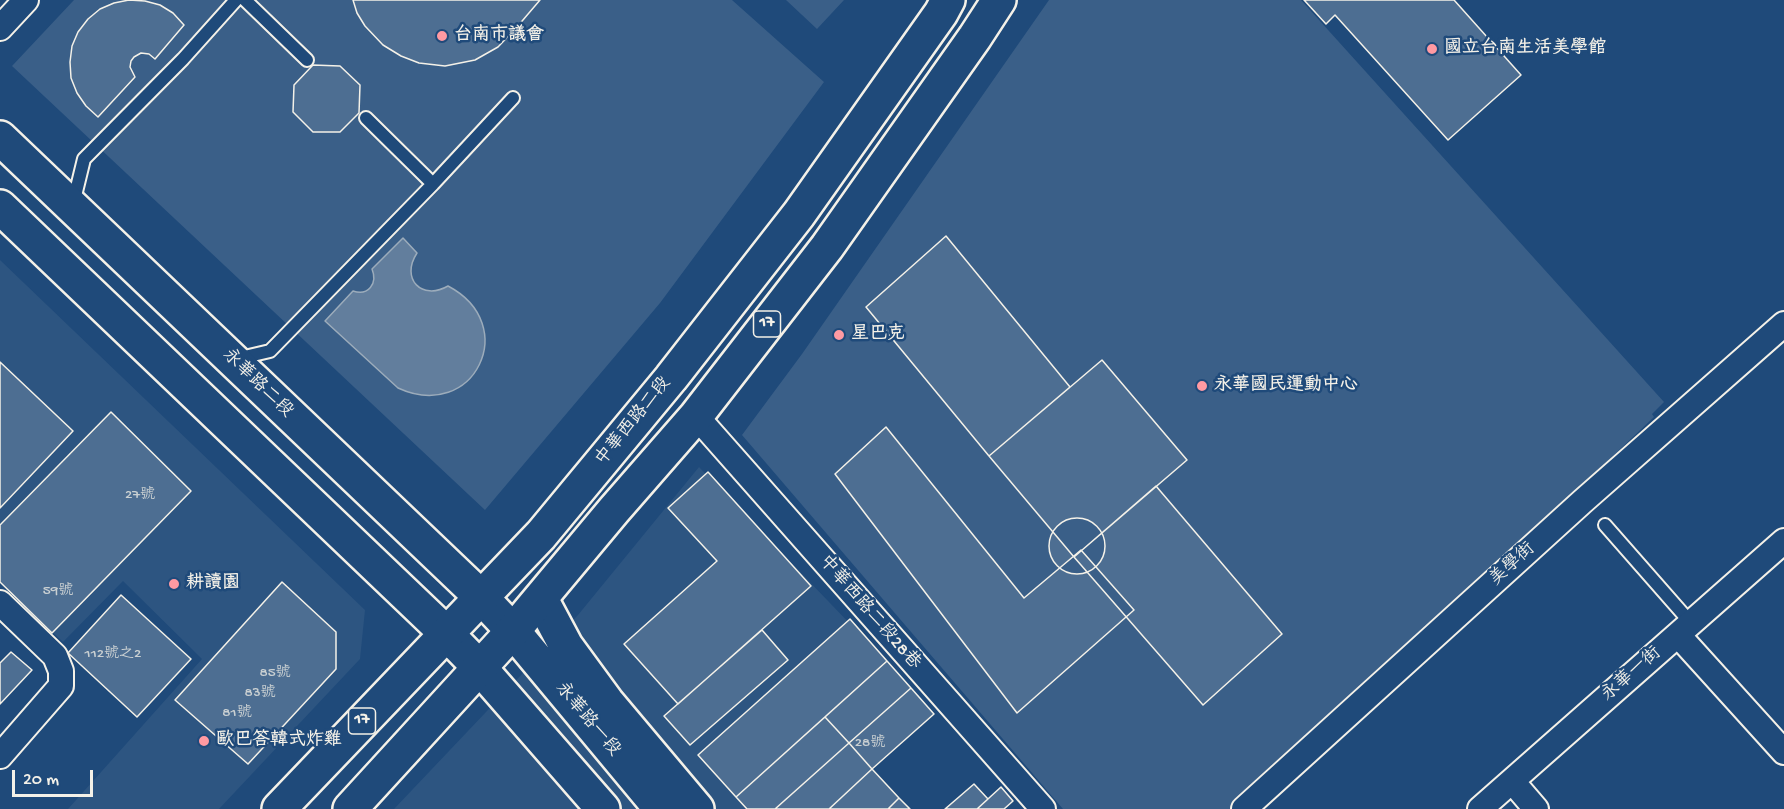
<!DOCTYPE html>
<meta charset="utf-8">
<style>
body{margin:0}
#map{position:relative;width:1784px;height:809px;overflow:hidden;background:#1f4a7a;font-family:"Gochi Hand",sans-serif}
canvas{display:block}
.scale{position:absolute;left:12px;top:770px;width:81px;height:27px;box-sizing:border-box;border:3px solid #f4f1e8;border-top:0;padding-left:8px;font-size:18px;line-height:21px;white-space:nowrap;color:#f4f1e8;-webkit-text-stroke:4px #1f4a7a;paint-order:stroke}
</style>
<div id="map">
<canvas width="1784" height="809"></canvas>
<div class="scale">20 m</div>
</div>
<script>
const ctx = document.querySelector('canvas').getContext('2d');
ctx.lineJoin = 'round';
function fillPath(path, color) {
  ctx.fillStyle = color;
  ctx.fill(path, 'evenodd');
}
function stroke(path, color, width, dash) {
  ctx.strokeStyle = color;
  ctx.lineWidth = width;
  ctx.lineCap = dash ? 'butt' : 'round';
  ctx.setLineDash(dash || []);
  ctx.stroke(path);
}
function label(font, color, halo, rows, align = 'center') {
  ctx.font = font + ' "Gochi Hand","LXGW WenKai TC",sans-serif';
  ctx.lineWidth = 5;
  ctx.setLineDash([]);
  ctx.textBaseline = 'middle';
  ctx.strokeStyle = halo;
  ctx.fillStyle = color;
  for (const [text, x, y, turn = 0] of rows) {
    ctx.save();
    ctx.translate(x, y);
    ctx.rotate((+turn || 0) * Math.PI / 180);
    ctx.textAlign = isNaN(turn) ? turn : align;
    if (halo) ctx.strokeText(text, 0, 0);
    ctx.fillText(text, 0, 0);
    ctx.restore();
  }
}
fillPath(new Path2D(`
 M0,260L365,610L360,659L219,809H68L202,659L123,581L63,642L0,582Z
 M699,467L855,629L785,688L890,809H394L578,615Z`), '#2d5581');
fillPath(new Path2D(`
 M74,0H732L824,82L660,303L485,510L12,66Z
 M786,0H844L817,29Z
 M1049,0H1301L1664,402L1652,414L1654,417L1240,809H1063L742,435L802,354Z`), '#3a5f88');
const water = new Path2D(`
 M403,238L417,253C400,279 422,301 448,286C522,325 474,423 398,388L325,321L353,291C368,296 378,284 372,269Z`);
fillPath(water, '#627e9d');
stroke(water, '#9cacbb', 1.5);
const building = new Path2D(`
 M129,0L145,1L160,5L173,13L184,25L155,59L149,54L141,53L134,57L131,61L130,67L135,77L98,117L86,106L77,93L71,78L70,62L72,46L78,32L88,19L100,9L114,3Z
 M353,0H540L517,27L498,47L475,60L445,66L419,63L401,56L383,45L365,26L357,13Z
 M1304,0H1454L1521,75L1448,140L1335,15L1326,24Z
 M313,65L340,66L360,85L359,113L340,132H313L293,112L294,85Z
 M946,236L1070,387L989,456L866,307Z
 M1102,360L1187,460L1074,557L989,456Z
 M0,362L73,431L0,508Z
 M111,412L191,491L52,633L0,582V525Z
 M886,427L1024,598L1081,550L1134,610L1017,713L835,474Z
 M708,472L811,586L678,704L624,644L717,561L668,508Z
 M1156,486L1282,634L1203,705L1074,557Z
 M1049 546a28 28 0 1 1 56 0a28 28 0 1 1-56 0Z
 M282,582L336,632V669L248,764L175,700Z
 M121,595L191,659L137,717L68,653Z
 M850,619L887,661L736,797L698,755Z
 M762,630L788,660L690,745L664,716Z
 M11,652L32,670L0,704V663Z
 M887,661L911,688L849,743L825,717Z
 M911,688L934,714L872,769L849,743Z
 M825,717L849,743L775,809H747L736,797Z
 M849,743L872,769L829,809H775Z
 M872,769L899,798L888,809H829Z
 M974,784L988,799L977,809H945Z
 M1001,787L1013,801L1004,809H977Z
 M899,798L910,809H888Z`);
fillPath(building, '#4d6e92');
stroke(building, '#f4f1e8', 1.5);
const lane = new Path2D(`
 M245,0L307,60
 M433,184L513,98
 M73,204L84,159L183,59L236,0
 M236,359L270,351L433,184L366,118
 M1605,525L1691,623`);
const street = new Path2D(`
 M0,28L26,0
 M696,416L1043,809
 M0,603L55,656L61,671V686L0,756
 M1678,635L1784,752
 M1512,781L1536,809
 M1244,809L1583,501L1784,324
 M1480,809L1784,541`);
const secondary = new Path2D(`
 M0,138L481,597L513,631L661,809
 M0,207L446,633L480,668L603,809
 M541,599L566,646L607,702L697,809`);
const primary = new Path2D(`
 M279,809L541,535L671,378L799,214L941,13L948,0
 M350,809L513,631L614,510L696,416L827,247L975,37L999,0`);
stroke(lane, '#f4f1e8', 16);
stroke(street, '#f4f1e8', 28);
stroke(secondary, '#f4f1e8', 38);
stroke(primary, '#f4f1e8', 38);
stroke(lane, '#1f4a7a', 12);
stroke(street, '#1f4a7a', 24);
stroke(secondary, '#1f4a7a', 33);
stroke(primary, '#1f4a7a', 33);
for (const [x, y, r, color] of [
 [442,36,6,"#ff9aa2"],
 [1432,49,6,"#ff9aa2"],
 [839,335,6,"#ff9aa2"],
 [1202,386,6,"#ff9aa2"],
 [174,584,6,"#ff9aa2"],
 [204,741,6,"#ff9aa2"]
]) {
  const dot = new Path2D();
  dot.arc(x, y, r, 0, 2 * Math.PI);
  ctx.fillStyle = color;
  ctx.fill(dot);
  stroke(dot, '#1f4a7a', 2);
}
label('15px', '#cad0d2', null, [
 ["27號",140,496],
 ["59號",58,592],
 ["112號之2",113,655],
 ["85號",275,674],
 ["83號",260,694],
 ["81號",237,714],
 ["28號",870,744]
]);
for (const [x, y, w] of [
 [767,324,27],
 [362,721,27]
]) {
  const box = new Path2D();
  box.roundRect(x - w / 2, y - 13, w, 26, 4.5);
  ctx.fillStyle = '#1f4a7a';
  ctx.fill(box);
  stroke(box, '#f4f1e8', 1.5);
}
label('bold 16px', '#f4f1e8', null, [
 ["17",767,324],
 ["17",362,721]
]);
label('bold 18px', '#f4f1e8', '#1f4a7a', [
 ["台南市議會",454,36],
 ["國立台南生活美學館",1444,49],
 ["星巴克",851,335],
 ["永華國民運動中心",1214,386],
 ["耕讀園",186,584],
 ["歐巴答韓式炸雞",216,741]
], 'left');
label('18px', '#f4f1e8', '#1f4a7a', [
 ["永華路二段",257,384,44],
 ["中華西路二段",634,422,-51],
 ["美學街",1513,565,-42],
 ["中華西路二段28巷",869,613,49],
 ["永華一街",1632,675,-41],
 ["永華路一段",587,720,50]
]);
</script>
